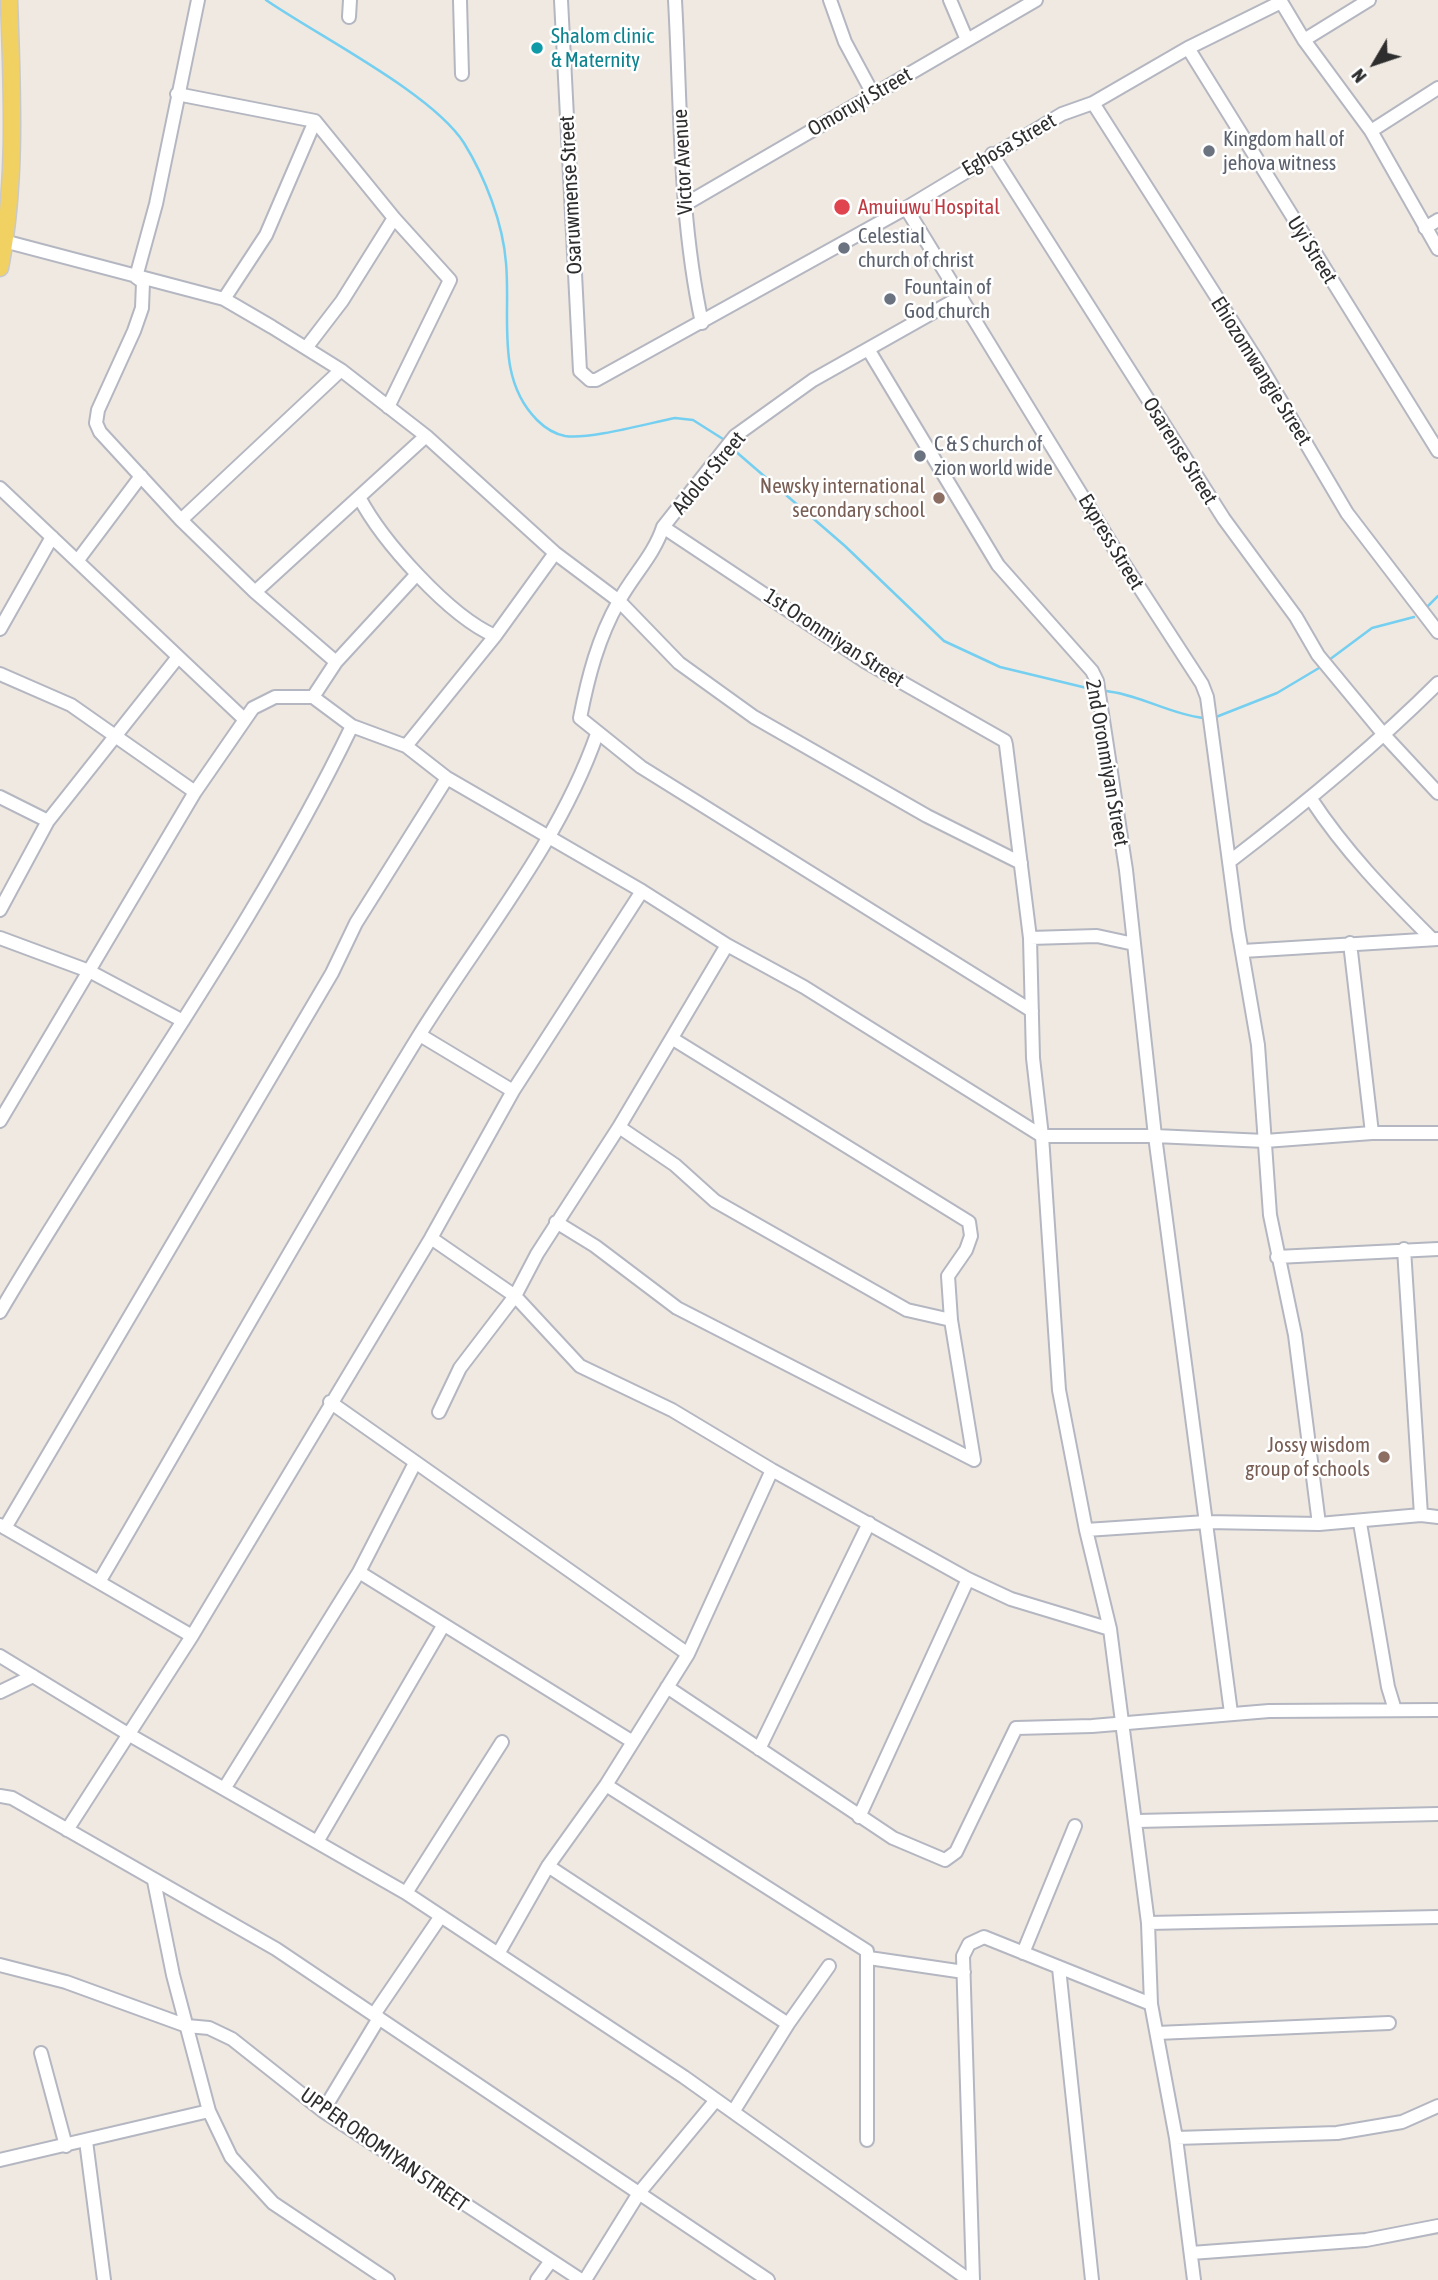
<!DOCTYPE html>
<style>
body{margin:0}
#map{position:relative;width:1438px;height:2280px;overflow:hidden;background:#efe9e1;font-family:"Asap Condensed",sans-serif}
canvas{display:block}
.north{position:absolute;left:1340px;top:28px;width:70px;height:70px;-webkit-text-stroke:5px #fff;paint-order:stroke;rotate:231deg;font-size:19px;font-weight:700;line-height:28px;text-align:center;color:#2e2e2e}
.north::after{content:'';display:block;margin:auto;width:24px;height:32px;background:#2e2e2e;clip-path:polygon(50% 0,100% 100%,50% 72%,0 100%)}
</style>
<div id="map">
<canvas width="1438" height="2280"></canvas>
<div class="north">N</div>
</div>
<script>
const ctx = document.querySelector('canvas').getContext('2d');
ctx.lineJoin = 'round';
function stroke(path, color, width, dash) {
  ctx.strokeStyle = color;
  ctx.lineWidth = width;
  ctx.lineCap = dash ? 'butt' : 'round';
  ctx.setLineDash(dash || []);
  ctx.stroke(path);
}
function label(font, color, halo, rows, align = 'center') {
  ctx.font = font + ' "Asap Condensed",sans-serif';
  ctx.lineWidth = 5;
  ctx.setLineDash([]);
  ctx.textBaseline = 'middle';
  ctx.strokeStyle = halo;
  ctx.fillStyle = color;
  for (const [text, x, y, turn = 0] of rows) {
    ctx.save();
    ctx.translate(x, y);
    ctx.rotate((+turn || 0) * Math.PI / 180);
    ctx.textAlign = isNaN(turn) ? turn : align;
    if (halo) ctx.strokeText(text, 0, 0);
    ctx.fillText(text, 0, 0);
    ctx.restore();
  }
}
stroke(new Path2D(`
 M266,0C318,36 432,93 464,143C485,177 503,223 506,263C511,317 495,378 537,420C544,427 555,434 565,436C589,440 649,423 675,418L693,420L723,439
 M734,450L845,546L944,641L1000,667L1091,689
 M1426,608L1438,596
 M1329,660L1372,628L1414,617
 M1106,691C1141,695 1169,714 1203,718
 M1216,717L1277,693L1319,668`), '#75cff0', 2.5);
const minor = new Path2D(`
 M198,0L156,204L136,277L143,282L142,308L134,331L98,410L96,423L100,432L181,520L255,592L336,662
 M460,0L462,74
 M561,0L580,371L590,380H596L906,208L1062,114L1093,103L1188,48L1281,2
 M675,0C681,108 679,217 702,323
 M830,0L845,42L873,94
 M950,0L967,40
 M1280,0L1304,40L1371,131L1438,249
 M349,17L350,0
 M1304,40L1369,0
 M1188,48L1438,451
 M177,94L315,121L394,218L450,280L388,407
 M1093,103L1258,362L1347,513L1438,632
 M1371,131L1438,88
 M992,154L1224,519L1296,617L1318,655L1385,736L1438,793
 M684,205L1036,0
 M906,208L1117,553L1202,684L1207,697L1238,929L1258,1045L1270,1215L1295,1335L1319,1524
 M1425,228L1438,220
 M0,240L224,299L272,327L341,370L426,436L555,553L619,601L679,663L754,717L927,816L1021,863
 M962,296L813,380L735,436L663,527C654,555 633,575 619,601C598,638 588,677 580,718L641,767L1032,1011
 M224,299L266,235L315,121
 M306,348L342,301L394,218
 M868,349L998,565L1092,671L1097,681L1126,870L1155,1136L1231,1713
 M426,436L359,497C382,541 449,616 495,636
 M0,488L243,718
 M181,520L341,370
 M663,527L866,662L1005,741L1006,745L1030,938L1033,1058L1042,1136L1059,1390L1086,1530L1110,1629L1148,1923L1151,2004L1176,2138L1194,2280
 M78,560L141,476
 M255,592L359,497
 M0,629L52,537
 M0,674L71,705L195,792
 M313,697L336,662L417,574
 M406,746L495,636L555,553
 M447,778L642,891L727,945
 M0,797L48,821
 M1311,799C1345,851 1387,894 1431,938
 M1229,862C1302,806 1372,749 1438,683
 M0,910L48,821L178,657
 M0,938L89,971L183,1021
 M1030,938L1097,936L1134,944
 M1350,943L1372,1133
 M1243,951L1438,939
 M420,1035L513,1091
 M673,1039L969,1222L971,1236L966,1250L948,1276L951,1320L974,1460
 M0,1121L195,792L253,708L275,697H313L352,726L406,746L447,778L356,923L332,973L5,1528
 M619,1127L675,1165L715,1201L907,1310L951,1320
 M556,1222L595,1246L677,1308L974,1460
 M431,1238L515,1296L580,1366L672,1410L772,1470L968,1579L1011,1599L1110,1629
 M1404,1249L1421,1515
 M1277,1257L1438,1249
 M0,1312C115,1116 253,931 352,726
 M330,1402L688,1654L606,1785L548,1866L498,1954
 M439,1412L460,1368L515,1296L537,1254L619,1127L727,945L804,987L1042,1136H1155L1265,1141L1372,1133H1438
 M1360,1523L1388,1687L1395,1710
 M0,1525L192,1636
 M1086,1530L1206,1522L1319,1524L1421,1515L1438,1517
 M359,1572L633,1742
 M99,1582C206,1400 309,1214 420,1034C481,936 559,843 597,734
 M688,1654L772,1470
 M0,1656L128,1734L406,1893L684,2077L969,2280
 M667,1687L893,1838L945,1860L956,1852L1016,1728L1092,1726L1269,1711L1438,1710
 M0,1692L33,1676
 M759,1749L869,1523
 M606,1785L867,1951V2140
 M224,1789L359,1572L415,1463
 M0,1796L12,1798L276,1949L768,2280
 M859,1817L968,1579
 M1137,1821L1438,1814
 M67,1830L192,1636L431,1238L513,1091L642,891
 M317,1842L443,1626
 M548,1866L788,2024
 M154,1881L173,1975L209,2111L231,2157L273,2203L388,2280
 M406,1893L502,1742
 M1148,1923L1438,1917
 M1023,1953L1075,1826
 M869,1958L964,1972
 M0,1965L66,1982L187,2026L209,2028L232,2039L323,2111L581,2280
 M1059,1968L1092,2280
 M375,2013L441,1916
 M1157,2033L1389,2023
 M41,2053L66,2146
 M323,2111L379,2018
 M733,2112L788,2024L829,1966
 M1176,2138L1337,2133L1402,2122L1438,2106
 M86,2141L104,2280
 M0,2160L209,2111
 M1191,2253L1366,2240L1438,2226
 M537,2280L550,2262
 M585,2280L639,2193L716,2100
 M973,2280L963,1956L969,1944L984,1937L1151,2004`);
const major = new Path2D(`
 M0,268C17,179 12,89 9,0`);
stroke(minor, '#b4b7c1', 16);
stroke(major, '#c9c9c9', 19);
stroke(minor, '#fff', 12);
stroke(major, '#f2d163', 16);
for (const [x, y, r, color] of [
 [537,48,7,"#0f9aa8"],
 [1209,151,7,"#6b7280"],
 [842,207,9,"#e0444e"],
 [844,248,7,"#6b7280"],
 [890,299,7,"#6b7280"],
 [920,456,7,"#6b7280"],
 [939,498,7,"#8d6e63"],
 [1384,1457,7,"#8d6e63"]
]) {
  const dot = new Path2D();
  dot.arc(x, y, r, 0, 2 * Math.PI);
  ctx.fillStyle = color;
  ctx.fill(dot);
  stroke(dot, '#fff', 2.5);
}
label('21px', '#0d838f', '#fff', [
 ["Shalom clinic",551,36],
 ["& Maternity",551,60]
], 'left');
label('21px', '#2e2e2e', '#fff', [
 ["Omoruyi Street",860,102,-30],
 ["Eghosa Street",1009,145,-30],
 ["Victor Avenue",683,162,-93],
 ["Osaruwmense Street",571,195,-93],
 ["Uyi Street",1312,250,58],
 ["Ehiozomwangie Street",1261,371,58],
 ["Osarense Street",1180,451,58],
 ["Adolor Street",709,473,-50],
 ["Express Street",1111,542,59],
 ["1st Oronmiyan Street",834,638,33],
 ["2nd Oronmiyan Street",1107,763,80],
 ["UPPER OROMIYAN STREET",384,2150,35]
]);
label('21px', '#5b616d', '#fff', [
 ["Kingdom hall of",1223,139],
 ["jehova witness",1223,163],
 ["Celestial",858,236],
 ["church of christ",858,260],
 ["Fountain of",904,287],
 ["God church",904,311],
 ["C & S church of",934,444],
 ["zion world wide",934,468]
], 'left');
label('21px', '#be3a42', '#fff', [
 ["Amuiuwu Hospital",858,207]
], 'left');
label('21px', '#785e54', '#fff', [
 ["Newsky international",925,486],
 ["secondary school",925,510],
 ["Jossy wisdom",1370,1445],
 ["group of schools",1370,1469]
], 'right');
</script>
